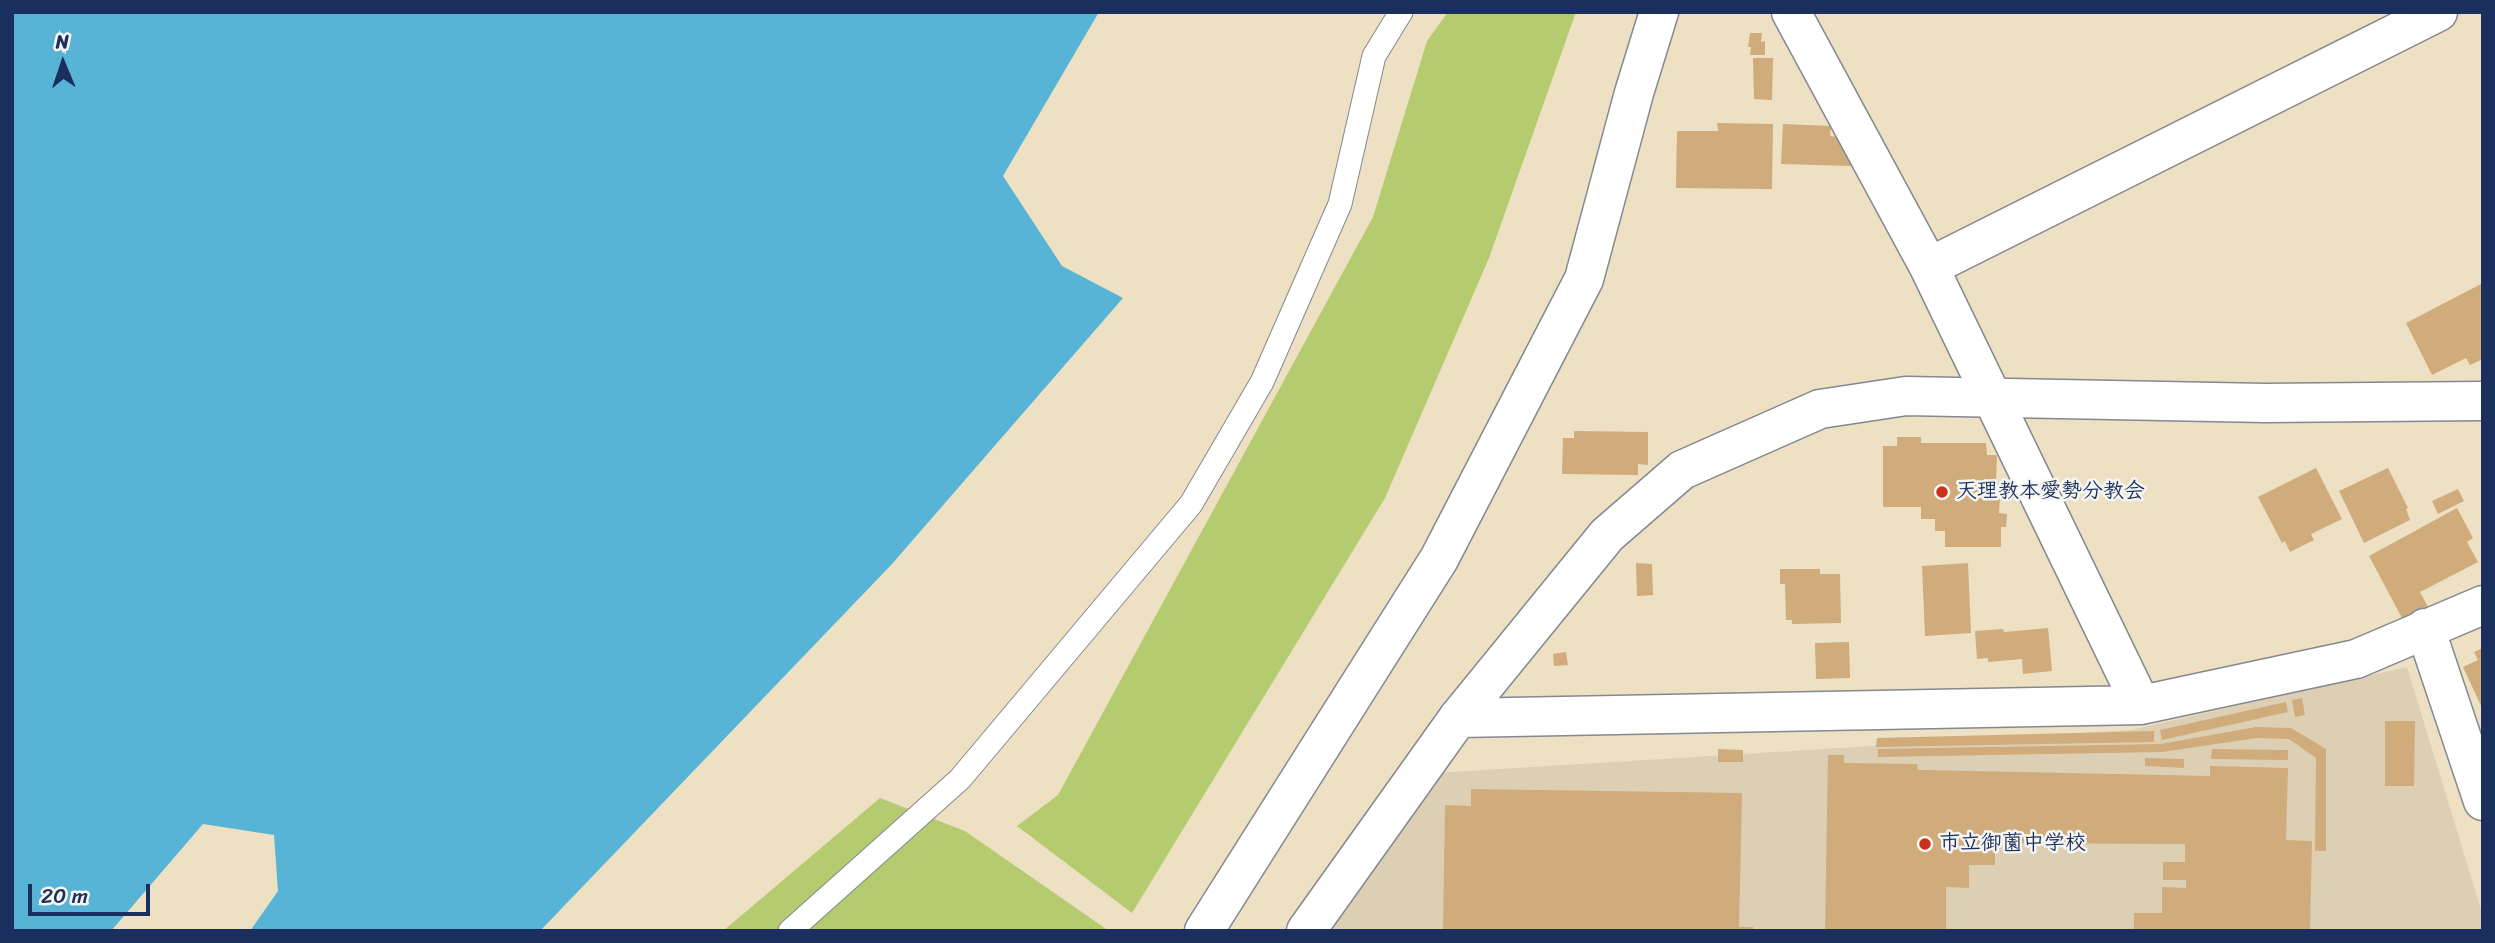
<!DOCTYPE html>
<meta charset="utf-8">
<style>
body{margin:0}
#map{position:relative;width:2495px;height:943px;overflow:hidden;background:#eee0c2;font-family:Sriracha,sans-serif}
canvas{display:block}
.frame{position:absolute;inset:0;border:14px solid #1b2f5e;pointer-events:none}
.north{position:absolute;left:28px;top:28px;width:70px;height:70px;-webkit-text-stroke:5px #f6f6f2;paint-order:stroke;rotate:358deg;font-size:19px;font-weight:700;line-height:28px;text-align:center;color:#1b2f5e}
.north::after{content:'';display:block;margin:auto;width:24px;height:32px;background:#1b2f5e;clip-path:polygon(50% 0,100% 100%,50% 72%,0 100%)}
.scale{position:absolute;left:28px;top:884px;width:122px;height:32px;box-sizing:border-box;border:4px solid #1b2f5e;border-top:0;padding-left:9px;font-size:21px;line-height:24px;white-space:nowrap;color:#1b2f5e;-webkit-text-stroke:5px #f6f6f2;paint-order:stroke}
</style>
<div id="map">
<canvas width="2495" height="943"></canvas>
<div class="frame"></div>
<div class="north">N</div>
<div class="scale">20 m</div>
</div>
<script>
const ctx = document.querySelector('canvas').getContext('2d');
ctx.lineJoin = 'round';
function fillPath(path, color) {
  ctx.fillStyle = color;
  ctx.fill(path, 'evenodd');
}
function stroke(path, color, width, dash) {
  ctx.strokeStyle = color;
  ctx.lineWidth = width;
  ctx.lineCap = dash ? 'butt' : 'round';
  ctx.setLineDash(dash || []);
  ctx.stroke(path);
}
function label(font, color, halo, rows, align = 'center') {
  ctx.font = font + ' Sriracha,"Klee One",sans-serif';
  ctx.lineWidth = 5;
  ctx.setLineDash([]);
  ctx.textBaseline = 'middle';
  ctx.strokeStyle = halo;
  ctx.fillStyle = color;
  for (const [text, x, y, turn = 0] of rows) {
    ctx.save();
    ctx.translate(x, y);
    ctx.rotate((+turn || 0) * Math.PI / 180);
    ctx.textAlign = isNaN(turn) ? turn : align;
    if (halo) ctx.strokeText(text, 0, 0);
    ctx.fillText(text, 0, 0);
    ctx.restore();
  }
}
fillPath(new Path2D(`
 M2407,667L2483,916V931H1331L1436,773L2131,730Z`), '#ddcfb4');
fillPath(new Path2D(`
 M1448,12H1576L1489,258L1385,498L1132,913L1017,826L1058,795L1373,217L1427,41Z
 M880,798L965,831L1109,931H723Z`), '#b5cb6f');
fillPath(new Path2D(`
 M12,12H1099L1003,176L1062,266L1123,298L892,564L540,931H250L278,891L274,835L203,824L111,931H12Z`), '#58b4d6');
fillPath(new Path2D(`
 M1750,33H1762L1761,42L1765,41V55H1750L1751,47H1748Z
 M1753,58H1773L1772,100L1754,99Z
 M1717,123L1773,124L1772,189L1676,188L1677,131H1718Z
 M1783,124L1831,126L1830,136L1841,137L1853,162L1852,166L1781,164Z
 M2483,283V359L2470,365L2466,358L2432,375L2406,323Z
 M1574,431L1648,432V465L1638,464V475L1562,474L1563,438H1574Z
 M1897,437H1921V443H1986L1987,455H1997L1996,482L2001,481L1999,513L2007,514L2006,527H2001V547H1945V531H1935V519H1921V507H1883V446H1897Z
 M2316,468L2342,519L2311,534L2314,540L2290,552L2285,541L2282,543L2258,497Z
 M2388,468L2408,508L2406,509L2410,520L2364,543L2339,491Z
 M2458,489L2464,501L2438,514L2432,501Z
 M2457,508L2473,538L2467,542L2478,562L2420,592L2429,609L2403,620L2369,556Z
 M1636,563L1652,564L1653,595L1637,596Z
 M1968,563L1971,633L1925,636L1922,566Z
 M1780,569H1820V574H1840L1841,623L1792,624V620H1786L1785,584H1780Z
 M2048,628L2052,671L2023,674L2022,659L1988,662V658L1977,659L1975,631L2003,629L2004,632Z
 M1849,642L1850,678L1816,679L1815,643Z
 M2483,648V710L2463,667L2478,660L2474,652Z
 M1566,652L1568,665L1554,666L1553,654Z
 M2302,698L2305,715L2295,717L2292,700Z
 M2286,702L2288,712L2162,740L2160,730Z
 M2385,721H2415L2414,786H2385Z
 M2256,727L2291,728L2326,749V851H2315L2316,758L2289,739L2257,738L2162,752L1878,757V749L2161,744Z
 M2154,731V742L1876,747L1877,738Z
 M1718,749L1743,750V762H1718Z
 M2212,749L2288,750V760L2211,759Z
 M1828,755H1844V763L1917,764L1918,770H1924L2210,776V766L2288,768L2286,840L2312,841L2310,931H2134V913H2162V887L2186,888V880H2163V862H2185V844L1995,843V865H1969V888L1946,887V931H1825Z
 M2145,758L2184,759V768L2145,766Z
 M1471,789L1742,793L1739,927H1753V931H1443L1445,805L1471,806Z`), '#d0ab7b');
const lane = new Path2D(`
 M790,931L960,779L1191,504L1262,382L1340,204L1374,56L1401,12`);
const street = new Path2D(`
 M1791,12L1929,267L2141,705
 M1929,267L2438,12
 M2425,628L2483,801
 M1204,931L1439,559L1584,279L1634,93L1659,12
 M1306,931L1458,718L2141,705L2356,659L2483,605`);
const secondary = new Path2D(`
 M1458,718L1607,535L1682,470L1820,409L1906,396L2265,403L2483,401`);
stroke(lane, '#848890', 25);
stroke(street, '#848890', 41);
stroke(secondary, '#848890', 41);
stroke(lane, '#fff', 23);
stroke(street, '#fff', 38);
stroke(secondary, '#fff', 38);
for (const [x, y, r, color] of [
 [1942,492,7,"#c8321e"],
 [1925,844,7,"#c8321e"]
]) {
  const dot = new Path2D();
  dot.arc(x, y, r, 0, 2 * Math.PI);
  ctx.fillStyle = color;
  ctx.fill(dot);
  stroke(dot, '#f6f6f2', 2.5);
}
label('bold 21px', '#1b2f5e', '#f6f6f2', [
 ["天理教本愛勢分教会",1956,492],
 ["市立御薗中学校",1939,844]
], 'left');
</script>
